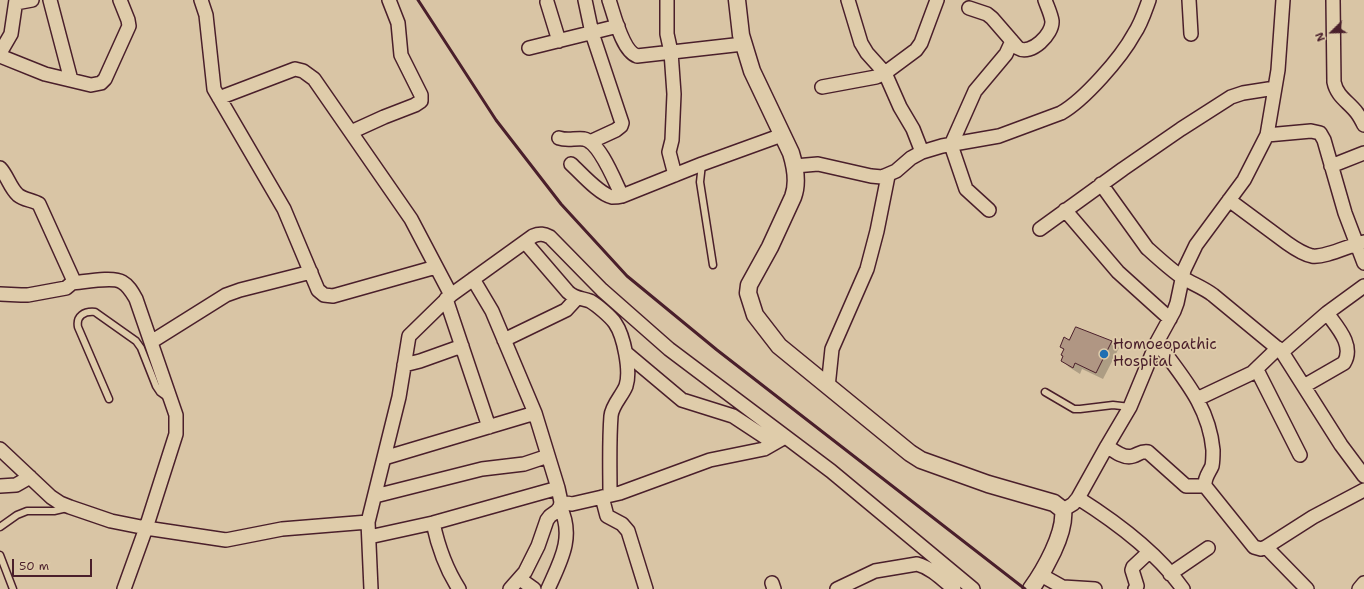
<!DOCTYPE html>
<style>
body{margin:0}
#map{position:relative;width:1364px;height:589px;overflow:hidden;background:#d9c5a5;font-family:"Shantell Sans",sans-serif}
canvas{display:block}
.north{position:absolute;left:1312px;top:12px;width:40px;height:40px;-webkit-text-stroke:3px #dfccaa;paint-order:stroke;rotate:247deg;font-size:11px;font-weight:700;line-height:16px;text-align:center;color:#4a1f2b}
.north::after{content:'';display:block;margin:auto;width:14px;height:18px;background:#4a1f2b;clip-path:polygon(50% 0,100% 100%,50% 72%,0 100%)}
.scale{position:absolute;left:12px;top:559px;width:80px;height:18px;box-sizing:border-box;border:2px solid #4a1f2b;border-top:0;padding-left:5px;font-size:12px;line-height:14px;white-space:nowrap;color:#4a1f2b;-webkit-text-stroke:3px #dfccaa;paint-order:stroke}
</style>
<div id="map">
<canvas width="1364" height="589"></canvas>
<div class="north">N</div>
<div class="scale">50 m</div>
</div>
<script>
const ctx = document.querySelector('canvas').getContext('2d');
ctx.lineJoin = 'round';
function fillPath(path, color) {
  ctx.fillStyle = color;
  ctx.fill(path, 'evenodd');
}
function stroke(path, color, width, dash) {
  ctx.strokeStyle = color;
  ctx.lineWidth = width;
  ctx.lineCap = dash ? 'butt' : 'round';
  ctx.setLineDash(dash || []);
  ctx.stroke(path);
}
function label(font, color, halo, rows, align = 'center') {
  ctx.font = font + ' "Shantell Sans",sans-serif';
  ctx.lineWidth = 3.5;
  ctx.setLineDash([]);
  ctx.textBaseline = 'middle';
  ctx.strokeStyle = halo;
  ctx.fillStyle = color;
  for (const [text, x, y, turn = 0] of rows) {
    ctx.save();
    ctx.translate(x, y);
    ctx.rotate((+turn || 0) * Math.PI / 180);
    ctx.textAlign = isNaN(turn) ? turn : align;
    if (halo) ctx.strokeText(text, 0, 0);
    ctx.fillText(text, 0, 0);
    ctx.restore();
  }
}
fillPath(new Path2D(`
 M1070,341H1112L1119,348L1103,379L1082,369L1080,374L1069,367L1062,360L1065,351L1061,347Z`), '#0003');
const building = new Path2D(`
 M1076,327L1112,341L1096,373L1075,363L1073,368L1061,361L1063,356L1061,355L1064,349L1060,347L1064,337L1069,340Z`);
fillPath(building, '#b09683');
stroke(building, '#4a1f2b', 1);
const service = new Path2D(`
 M702,164L700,182L713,265
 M1045,392L1074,409H1080L1113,405L1130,407
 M109,399L78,327C76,316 84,311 95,312L136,341L141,348L156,386L160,392L167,397
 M0,527L17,515L27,511H54L67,508
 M0,555L13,589`);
const minor = new Path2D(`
 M50,0L71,80
 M201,0L206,15L214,89L284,209L318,290L324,295L333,296L436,267
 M585,0L592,33L622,123L621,126L616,130L590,142
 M609,0C614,14 622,51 637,56L743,44
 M667,0V34L671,52L674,94L672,140L669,152L675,175
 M848,0L861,43L867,53L885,73L900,107L913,129L922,152
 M1189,0L1191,34
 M1333,0L1334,82C1337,97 1349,102 1357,113C1360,117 1362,121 1364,125
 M547,2L559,41
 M16,3L32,0
 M969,8L987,14L992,18L1018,48C1031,56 1053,34 1052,21C1051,14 1047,6 1045,0
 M529,48L618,26
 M0,53L11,34L16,0
 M0,56L45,74L91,85L101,83L105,79L129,26L128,20L120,0
 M822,87L876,77L885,73L916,50L921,43L937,0
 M219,98L295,69L303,71L314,79L411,219L451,295
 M351,132L384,117L415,105L421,101V95L401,55L398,23L389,0
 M1267,135L1311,131L1320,133L1324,140L1345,213L1364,263
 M559,138C567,141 575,138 584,139C600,142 615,182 622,196
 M571,164C581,173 599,194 612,197C615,197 618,197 622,196L702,164L782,135
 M795,166L818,164L871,176L882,177L896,171L911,158L922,152L942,146L999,136L1061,113C1084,100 1121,58 1134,34C1141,24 1145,11 1149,0
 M1331,166L1364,153
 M0,168C7,175 10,188 18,195C24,200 33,200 39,204L73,279L72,283L66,288L28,295H21L0,294
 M1101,184L1147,248C1158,258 1171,270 1183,278C1193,284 1204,288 1213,295L1282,352L1341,445L1364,476
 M1229,200L1287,243C1294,248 1303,254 1312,256C1325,258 1350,245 1364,242
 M989,210L966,189L951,145L975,91L1006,54L1012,41
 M1065,210L1118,272L1170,319
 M1040,229L1123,169L1181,129L1231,97L1243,93L1275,88
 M525,242L568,292C575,299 582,298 590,301C597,305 611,317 615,323C624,336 631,371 626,386C622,396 612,405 611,416C609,442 610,469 610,495
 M473,279L492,311L535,413L558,488L561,502L560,507L557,511L550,516L547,520L538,546L525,572L510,589
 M72,283C84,282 113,276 122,282C129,286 132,292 136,299L176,415V434L146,528L124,589
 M446,299L489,427
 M504,340L566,310L577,298
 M151,342L226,295L240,290L311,272
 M1157,342C1182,377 1209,405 1213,450C1213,455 1213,461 1212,466C1209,473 1204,478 1205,486L1254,547L1261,549L1266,547L1313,517L1364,490
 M1282,352L1327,313L1364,286
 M626,353L682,400L733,416L774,443
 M404,365L420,361L462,346
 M1257,370L1300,455
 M1304,386L1344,363C1355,345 1336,326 1327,313
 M828,387L832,349L867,269L877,231L888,176
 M1197,399L1252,373L1278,348
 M1107,446C1114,451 1124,459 1133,456C1139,454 1141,451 1148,452L1186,486H1205
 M0,449L51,497L60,503L70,507L111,521L146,528L226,540L282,529L368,522
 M384,458L535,413
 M0,486L16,485L30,477
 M375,496L482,469L524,464L548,456
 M602,497L607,516L622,524L628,531L646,589
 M1078,498C1116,522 1157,552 1183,589
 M561,502L572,504L620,493L710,460L764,449L785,437
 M1063,510L1073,504L1078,498L1107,446L1130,407L1157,342L1174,311L1177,303L1184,270L1196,245L1244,180L1267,135L1278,70L1283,0
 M433,523C438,546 446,569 459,589
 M369,537L433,523L558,488
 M1266,547L1307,589
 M1170,574L1208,548
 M1041,575L1066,589
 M520,579L534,589
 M772,583L774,589
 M1063,587L1095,589
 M371,589L368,522L399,397L409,336L451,295L533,236C540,233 544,234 550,237L602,290L669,349L831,471L973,589
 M548,589C560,562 575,537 560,507
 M837,589L875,571L917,564C932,568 943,580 954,589
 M1135,589L1137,586L1132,570L1133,567L1149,552
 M1359,589L1364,583`);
const tertiary = new Path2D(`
 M737,0L741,35L752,71L791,153C795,166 798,184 793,197L770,247L749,285L748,293L755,315L779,346L910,453L921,460L988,484L1054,503L1063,510C1066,533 1044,571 1031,589`);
stroke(service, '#4a1f2b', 9);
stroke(minor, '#4a1f2b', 16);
stroke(tertiary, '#4a1f2b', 19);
stroke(service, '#dfccaa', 6);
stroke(minor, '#dfccaa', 13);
stroke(tertiary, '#dfccaa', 16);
stroke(new Path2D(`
 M418,0L496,120L561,204L627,276L717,350L1025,589`), '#4a1f2b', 3);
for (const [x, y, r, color] of [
 [1104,354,5,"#1f6fb2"]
]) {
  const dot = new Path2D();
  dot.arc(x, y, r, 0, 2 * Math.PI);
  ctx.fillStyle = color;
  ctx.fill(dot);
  stroke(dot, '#dfccaa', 1.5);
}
label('15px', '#4a1f2b', '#dfccaa', [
 ["Homoeopathic",1113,345],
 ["Hospital",1113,362]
], 'left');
</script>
